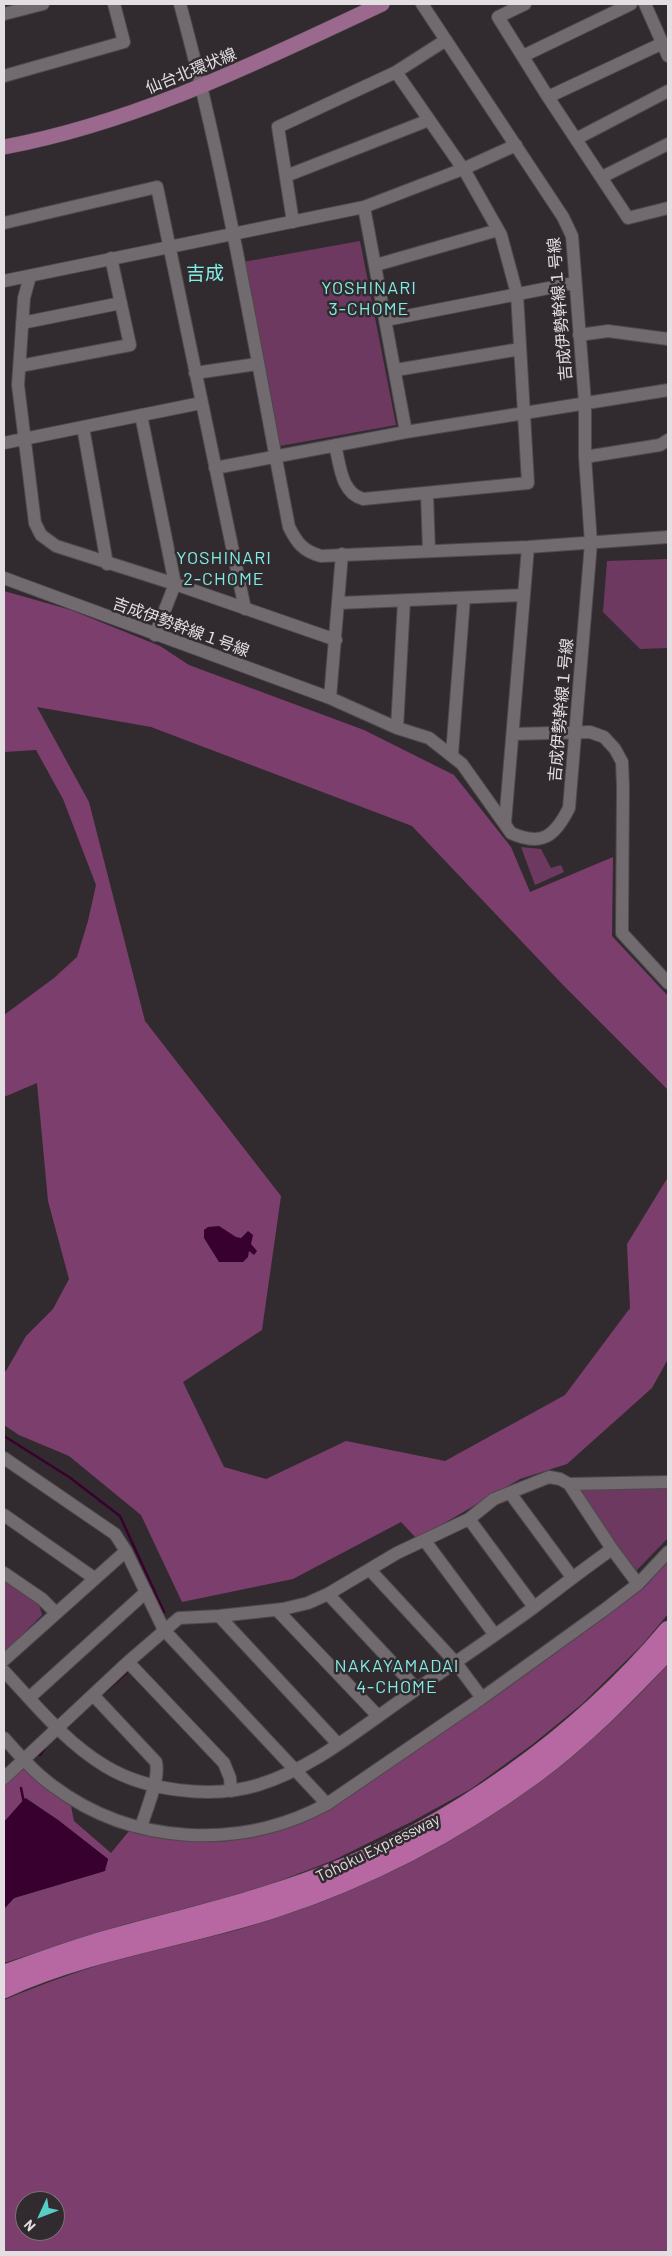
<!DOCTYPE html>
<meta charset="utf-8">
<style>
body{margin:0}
#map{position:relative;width:672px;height:2256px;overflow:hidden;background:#312b2f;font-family:Barlow,sans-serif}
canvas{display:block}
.frame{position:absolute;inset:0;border:5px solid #e2dee1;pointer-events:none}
.north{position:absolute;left:15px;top:2191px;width:50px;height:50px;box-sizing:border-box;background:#312b2f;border:1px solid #787376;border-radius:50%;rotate:227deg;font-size:14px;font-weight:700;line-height:20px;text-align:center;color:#e2dee1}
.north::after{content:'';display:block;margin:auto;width:18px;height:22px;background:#56cec4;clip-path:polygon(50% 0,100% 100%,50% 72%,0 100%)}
</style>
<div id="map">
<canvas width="672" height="2256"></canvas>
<div class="frame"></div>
<div class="north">N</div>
</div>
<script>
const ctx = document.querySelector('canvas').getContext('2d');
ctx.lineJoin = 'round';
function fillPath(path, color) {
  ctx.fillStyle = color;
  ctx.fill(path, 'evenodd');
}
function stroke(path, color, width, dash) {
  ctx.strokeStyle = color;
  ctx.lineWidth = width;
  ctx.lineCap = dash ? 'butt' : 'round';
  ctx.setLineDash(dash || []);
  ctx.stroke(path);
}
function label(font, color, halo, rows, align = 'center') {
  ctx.font = font + ' Barlow,"Noto Sans JP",sans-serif';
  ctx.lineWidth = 5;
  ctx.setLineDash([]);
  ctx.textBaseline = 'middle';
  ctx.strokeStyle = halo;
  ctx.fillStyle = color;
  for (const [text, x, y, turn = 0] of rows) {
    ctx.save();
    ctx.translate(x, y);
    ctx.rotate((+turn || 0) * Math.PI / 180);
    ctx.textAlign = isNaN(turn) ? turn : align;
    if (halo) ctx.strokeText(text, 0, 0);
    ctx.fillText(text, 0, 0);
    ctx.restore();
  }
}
fillPath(new Path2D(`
 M360,241L396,425L280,446L243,262Z
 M668,559V648L640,649L603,612L607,561Z
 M521,847L541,849L551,868L561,865L564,872L535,885Z
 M668,1486V1538L636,1571L578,1491L582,1488Z
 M4,1578L39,1604L42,1615L4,1653Z`), '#6d3960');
fillPath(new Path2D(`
 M4,591L71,610L160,646L189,665L364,730L454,775L511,847L530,892L613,857L612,936L668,996V1090L563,985L412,826L151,727L37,707L89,802L145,1021L281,1196L262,1330L183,1382L224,1467L266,1479L346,1441L445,1461L565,1395L630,1308L627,1244L668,1177V1359L652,1388L567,1464L520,1479L417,1539L401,1522L293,1579L182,1602L141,1515L69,1456L19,1435L4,1425V1371H6L26,1336L53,1309L69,1279L48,1201L37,1083L4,1097V1015L54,978L77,957L88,921L96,885L63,799L36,750L4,752Z
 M668,1561V1614L642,1645L582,1704L533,1744L471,1789L411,1822L334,1860L253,1891L123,1925L4,1963V1909L14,1898L104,1871L108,1859L58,1820L26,1798L4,1822V1785L20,1769L28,1770L71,1806L74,1821L111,1853L129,1831L166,1839L221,1842L263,1835L330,1809L487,1702L644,1588Z
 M668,1664V2252H4V2000C44,1983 87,1968 129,1956C167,1946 206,1939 244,1928C406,1879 555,1790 668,1664ZM25,2201H55V2231H25Z`), '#7c3e6d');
fillPath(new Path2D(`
 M219,1226L236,1237L241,1238L248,1231L253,1235L251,1244L257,1251L254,1255L249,1251L248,1257L243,1262H219L204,1238V1230L208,1227Z
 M25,1798L58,1820L108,1859L105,1871L14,1898L4,1909V1822Z`), '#38002e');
stroke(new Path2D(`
 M4,1436L69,1477L120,1516L164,1612
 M106,1691L127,1672
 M40,1755L45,1748
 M21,1788L24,1803`), '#38002e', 2.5);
const minor = new Path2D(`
 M180,4C227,176 255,352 289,527C297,543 303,551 321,556L528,547L668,537
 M525,4L498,17L548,97L628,218L668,208
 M645,4L668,56
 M4,14L43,4
 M523,56L631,4
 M4,76L124,42L114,4
 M548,97L663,43
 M576,139L668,91
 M286,176L429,120
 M602,177L668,144
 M364,207L406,432
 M293,222L278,127L396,72L446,40
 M4,223L157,187L245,609
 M376,265L498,230
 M30,276L24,298L18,385L35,523L41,535L56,546L175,584L336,640
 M4,281L364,207L463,169L516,145
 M386,320L574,283
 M22,323L121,303
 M579,335L608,331L668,339
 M20,366L130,345L111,258
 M396,370L520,349
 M195,373L257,364
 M141,415L175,584L155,635
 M83,427L107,564
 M4,443L201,403
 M335,445C340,465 341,493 363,499L528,483L517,294L501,235L466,173L396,72
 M585,457L660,445L668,440
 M215,468L406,432L668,390
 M427,494L429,551
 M4,578L330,698L397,728L429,738L462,764L511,833C542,847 555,836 569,808L591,543L585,457V403L572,236L563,217L422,4
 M339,603L524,595
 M330,698L342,554
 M397,728L404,601
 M513,734L590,732L604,737L615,749L622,762L623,787L622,933L668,983
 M452,754L464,598
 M505,823L528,547
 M4,1458L115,1534L126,1551L164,1630L327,1804
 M569,1484L612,1549L638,1584
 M510,1493L572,1577
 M4,1515L94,1578
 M469,1519L534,1607
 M425,1541L495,1635
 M370,1570L456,1663L482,1698
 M4,1573L42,1599L56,1613
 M328,1594L417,1689
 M277,1610L378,1716
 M219,1616L338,1744
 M4,1660L126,1551
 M128,1662L224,1763L230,1778L231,1791
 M4,1671C35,1704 65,1742 105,1766C146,1791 212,1799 258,1785C310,1769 353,1734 397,1703C442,1671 489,1640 533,1608C559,1588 585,1568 612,1549
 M93,1695L156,1762C160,1779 146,1810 141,1827
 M29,1698L146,1592
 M4,1738C19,1755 35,1773 53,1786C132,1845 240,1851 327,1804L482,1698L604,1610L638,1584L668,1552
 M4,1778L128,1662L179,1618L219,1616L283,1609L308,1603L328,1594L397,1553L469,1519L494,1499L549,1477L560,1479L569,1484L668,1482`);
const major = new Path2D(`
 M4,147C138,122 260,61 382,4`);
const highway = new Path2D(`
 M4,1974C34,1963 64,1952 94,1943C170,1921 248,1904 322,1876C451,1828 580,1735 668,1630
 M4,1989C89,1950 185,1938 274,1909C366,1879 456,1832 534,1775C583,1739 626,1695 668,1651`);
stroke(minor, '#4d494c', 14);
stroke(major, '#4d494c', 16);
stroke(highway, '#4d494c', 19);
stroke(minor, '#716a6f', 12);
stroke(major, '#9b698e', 15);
stroke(highway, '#b768a2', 18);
label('16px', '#e2dee1', '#312b2f', [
 ["仙台北環状線",191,71,-22],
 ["吉成伊勢幹線１号線",560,309,-95],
 ["吉成伊勢幹線１号線",181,627,20],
 ["吉成伊勢幹線１号線",561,710,-85],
 ["Tohoku Expressway",378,1848,-26]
]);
ctx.letterSpacing = '1px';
label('18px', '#81ece2', '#312b2f', [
 ["YOSHINARI",369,288],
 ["3-CHOME",369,309],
 ["YOSHINARI",224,558],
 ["2-CHOME",224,579],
 ["NAKAYAMADAI",397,1666],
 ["4-CHOME",397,1687]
]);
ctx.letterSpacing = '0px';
label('19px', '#81ece2', '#312b2f', [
 ["吉成",205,274]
]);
</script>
